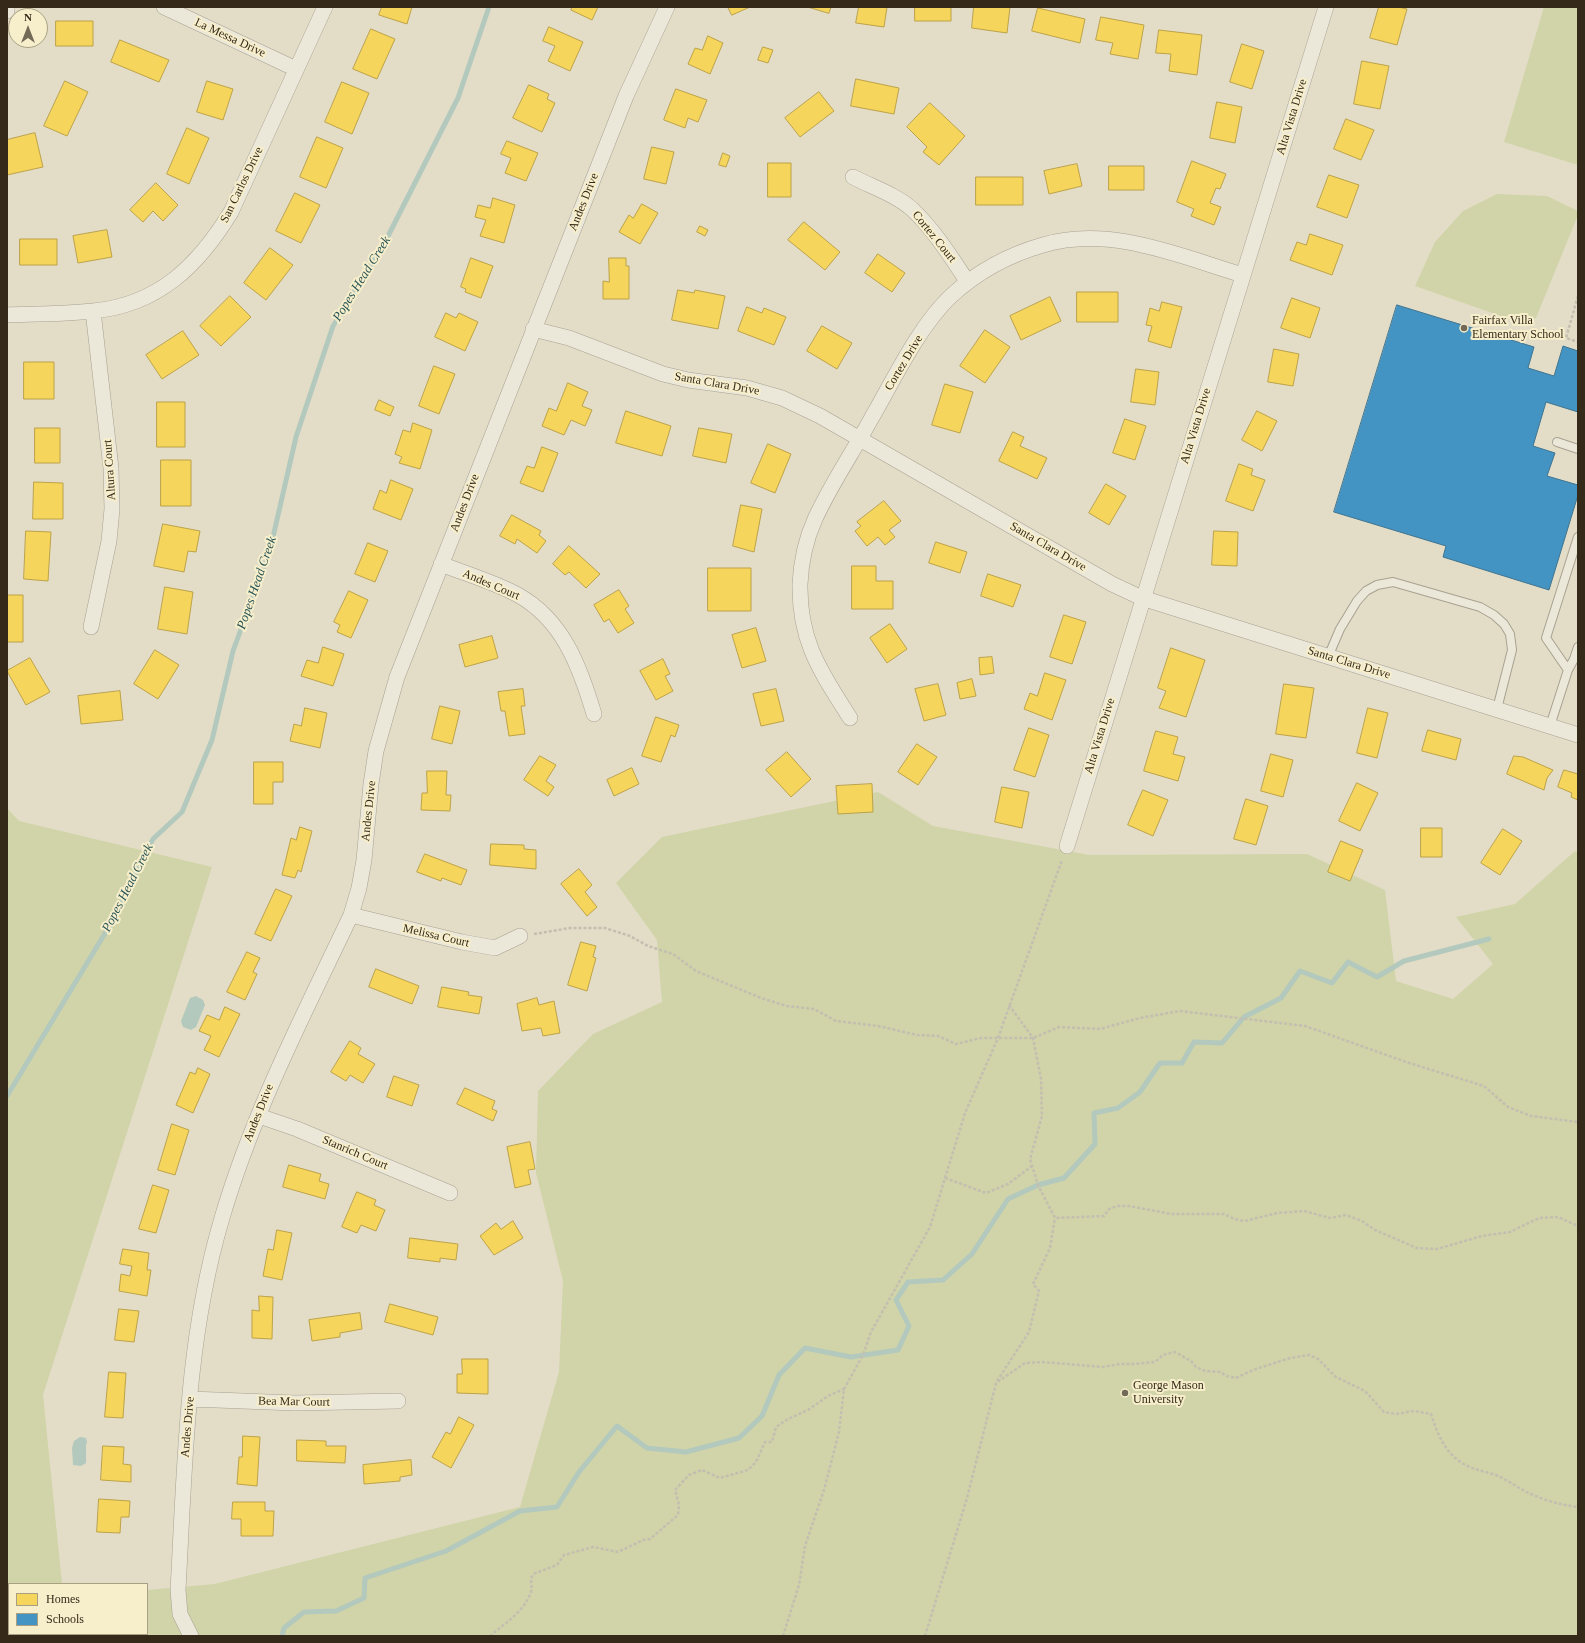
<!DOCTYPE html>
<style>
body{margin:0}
#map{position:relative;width:1585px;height:1643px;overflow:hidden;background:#e3ddc7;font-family:Georgia,serif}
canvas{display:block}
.frame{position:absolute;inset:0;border:8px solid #352a1a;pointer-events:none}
.legend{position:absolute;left:8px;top:1583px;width:140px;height:52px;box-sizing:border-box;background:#f7eecb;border:1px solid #a9a084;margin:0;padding:5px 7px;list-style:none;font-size:12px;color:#352a1a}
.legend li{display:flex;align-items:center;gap:8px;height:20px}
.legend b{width:20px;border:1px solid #a9a084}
.north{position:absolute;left:8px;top:8px;width:40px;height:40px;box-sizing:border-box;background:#f7eecb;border:1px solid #a9a084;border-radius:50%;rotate:0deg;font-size:11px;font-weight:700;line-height:16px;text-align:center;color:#352a1a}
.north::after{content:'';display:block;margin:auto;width:14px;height:18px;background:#726957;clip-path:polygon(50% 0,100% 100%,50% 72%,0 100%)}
</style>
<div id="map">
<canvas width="1585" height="1643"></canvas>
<div class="frame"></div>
<ul class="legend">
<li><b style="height:11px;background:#f6d55c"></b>Homes</li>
<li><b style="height:11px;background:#4393c3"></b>Schools</li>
</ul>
<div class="north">N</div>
</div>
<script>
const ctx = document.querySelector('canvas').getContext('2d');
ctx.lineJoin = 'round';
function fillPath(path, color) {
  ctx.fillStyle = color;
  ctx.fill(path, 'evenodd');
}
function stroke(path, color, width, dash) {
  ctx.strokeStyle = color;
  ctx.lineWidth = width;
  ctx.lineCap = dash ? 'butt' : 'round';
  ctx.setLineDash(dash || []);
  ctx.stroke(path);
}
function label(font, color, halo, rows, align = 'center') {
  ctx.font = font + ' Georgia,serif';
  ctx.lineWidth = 4;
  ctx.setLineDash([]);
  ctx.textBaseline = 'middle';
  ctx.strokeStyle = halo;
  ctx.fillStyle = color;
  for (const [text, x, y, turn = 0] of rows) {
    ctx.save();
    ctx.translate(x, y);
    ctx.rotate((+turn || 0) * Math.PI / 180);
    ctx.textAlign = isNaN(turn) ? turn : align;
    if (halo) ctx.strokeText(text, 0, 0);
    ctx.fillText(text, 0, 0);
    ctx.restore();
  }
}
fillPath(new Path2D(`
 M1544,7H1578V165L1504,142Z
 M1497,194L1547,196L1578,211V215L1536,318L1521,323L1415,286L1435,242L1463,211Z
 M878,792L933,826L1089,855L1307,854L1385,890L1396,981L1453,999L1493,964L1456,917L1515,904L1575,851L1578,853V1636H7V808L19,821L212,867L43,1395L62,1584H9V1634H147V1590L215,1584L520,1507L559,1372L563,1281L536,1173L538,1091L593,1034L662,1002L657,940L616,883L662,837Z`), '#d0d4a8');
fillPath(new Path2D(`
 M196,996L203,1000L205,1005L196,1027L191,1030L183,1027L181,1021L190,998Z
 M80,1437L86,1438L87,1442L86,1445V1463L81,1466L73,1465L72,1448L74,1441Z`), '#b3c9bd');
const homes = new Path2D(`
 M382,7H412L407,24L379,15Z
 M573,7H598L592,20L571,10Z
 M728,7H750L732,15Z
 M808,7H831L829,13Z
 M859,7H887L884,27L856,23Z
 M915,7H951V21H915Z
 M974,7H1010L1007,33L972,28Z
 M1379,7H1398L1407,9L1397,45L1370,38Z
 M1038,8L1085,19L1080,43L1032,31Z
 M1101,17L1144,25L1138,59L1110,54L1113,43L1096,40Z
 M56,21H93V46H56Z
 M549,27L583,42L570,71L548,61L555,46L543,41Z
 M371,29L395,39L377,79L353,69Z
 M1159,30L1202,35L1197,75L1169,71L1171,54L1156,53Z
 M708,36L723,43L710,74L688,64L695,48L702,50Z
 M120,40L169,60L159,82L111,62Z
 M1242,44L1264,51L1252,89L1230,82Z
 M763,47L773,50L768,63L758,60Z
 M1362,61L1389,66L1380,109L1354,104Z
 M856,79L899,88L894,114L851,106Z
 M65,81L88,92L67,136L44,126Z
 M207,81L233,89L223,120L197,112Z
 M342,82L369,93L352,134L325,122Z
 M529,85L549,94L547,99L555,103L542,132L513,118Z
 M676,89L707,100L698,122L688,118L685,128L664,120Z
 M819,92L834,111L800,137L785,118Z
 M1217,102L1242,107L1235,143L1210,138Z
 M930,103L965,136L939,165L923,152L927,147L907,127Z
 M1346,119L1374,130L1361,160L1334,149Z
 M187,128L209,138L189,184L167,174Z
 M35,133L43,167L7,175V140Z
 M317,137L343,148L326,188L300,177Z
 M507,141L538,153L526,181L505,173L511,158L501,154Z
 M652,147L674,152L666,184L644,179Z
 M723,153L730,156L726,167L719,165Z
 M1192,161L1226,174L1220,189L1216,188L1210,203L1221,207L1214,225L1191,216L1194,209L1177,202Z
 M768,163H791V197H768Z
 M1077,164L1082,186L1049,194L1044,171Z
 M1109,166H1144V190H1109Z
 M1329,175L1359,185L1347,218L1317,207Z
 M976,177H1023V205H976Z
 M156,183L178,205L163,221L153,211L143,222L130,210Z
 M295,193L320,205L301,243L276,231Z
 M493,198L515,205L504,243L480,236L486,220L475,217L478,205L490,208Z
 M642,204L658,213L640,244L619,232L629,215L633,218Z
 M804,222L840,252L825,270L788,240Z
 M700,226L708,230L705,236L697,232Z
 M107,230L112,257L78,263L73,236Z
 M1310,234L1343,245L1332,275L1290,260L1297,242L1306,245Z
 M20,239H57V265H20Z
 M270,248L293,265L266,300L244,283Z
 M878,254L905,273L892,292L865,273Z
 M471,258L493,266L481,298L465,292L466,289L461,287Z
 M609,258H626V266H629V299H603V281L609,282Z
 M678,290L694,293L695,290L725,296L718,329L672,320Z
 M1077,292H1118V322H1077Z
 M230,296L251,317L221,346L200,326Z
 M1050,297L1061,321L1021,340L1010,316Z
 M1292,298L1320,308L1310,338L1281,328Z
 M1162,302L1182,307L1171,348L1148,341L1152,326L1146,325L1150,308L1159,311Z
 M747,307L762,313L764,308L786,317L774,345L738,331Z
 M446,313L456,318L459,313L478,322L465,351L435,337Z
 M822,326L852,343L837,369L807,351Z
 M985,330L1010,347L985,383L960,366Z
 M183,331L199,355L162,379L146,355Z
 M1274,349L1299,354L1293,386L1268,382Z
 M24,362H54V399H24Z
 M434,366L455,374L439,414L419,406Z
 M1136,369L1159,372L1155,405L1131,402Z
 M568,383L588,392L582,406L592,410L585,426L571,420L564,435L542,426L549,408L556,411Z
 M945,384L973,392L960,433L932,425Z
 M379,400L394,407L390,416L375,410Z
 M157,402H185V447H157Z
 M626,411L671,426L662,456L616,443Z
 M1257,411L1277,421L1262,451L1242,440Z
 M1125,419L1146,426L1135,460L1113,453Z
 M413,423L432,430L420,469L399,463L402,457L395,454L403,430L410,432Z
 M35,428H60V463H35Z
 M699,428L732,434L726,463L693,456Z
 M1013,432L1024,437L1020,446L1047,458L1037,479L999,461Z
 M768,444L791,454L775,493L751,483Z
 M542,447L558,453L543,492L520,483L527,466L534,468Z
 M161,460H191V506H161Z
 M1239,464L1253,469L1251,475L1265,480L1253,511L1226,501Z
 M391,480L413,489L401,520L373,509L380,490L386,493Z
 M34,482L63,483V519H33Z
 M1106,484L1126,496L1109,525L1089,513Z
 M884,501L901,521L889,530L895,537L885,545L878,537L867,546L855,531L861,526L857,522Z
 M741,505L762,509L754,552L733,546Z
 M512,515L541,531L539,535L546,541L537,553L517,539L515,544L500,536Z
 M163,524L200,531L196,552L188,551L184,572L154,566Z
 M26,531L51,532L48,581L24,579Z
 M1214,531L1238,532L1237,566L1212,565Z
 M936,542L967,552L960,573L929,563Z
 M368,543L388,551L375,582L355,574Z
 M569,546L600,574L586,588L569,572L565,575L553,564Z
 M852,566H876V581H893V609H852Z
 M708,568H751V611H708Z
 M988,574L1021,585L1013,607L981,596Z
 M165,587L193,592L187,634L158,629Z
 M619,590L629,606L625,609L634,623L618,633L609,619L604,622L594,605Z
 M349,591L368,600L351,638L337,632L340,625L334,622Z
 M7,595H23V642H7Z
 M1064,615L1086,622L1072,664L1050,657Z
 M890,624L907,649L887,663L870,638Z
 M756,628L766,661L742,668L732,635Z
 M492,636L498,658L465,667L459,645Z
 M323,647L344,654L333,686L301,676L307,660L318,663Z
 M1171,648L1205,660L1186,717L1159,708L1166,691L1158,688Z
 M155,650L179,665L158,699L134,684Z
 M992,657L994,673L980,675L979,658Z
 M30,658L50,692L26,705L7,671Z
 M663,659L670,674L665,676L673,691L656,700L640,671Z
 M1045,673L1066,680L1052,720L1024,709L1030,693L1037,696Z
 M972,679L976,696L960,699L957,683Z
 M938,684L946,715L924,721L915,689Z
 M1284,684L1314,688L1306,738L1276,734Z
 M523,689L525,706H521L525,734L509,736L505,711H501L498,692Z
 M776,689L784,721L761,726L753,694Z
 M120,691L123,720L81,724L78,696Z
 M440,706L460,711L452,744L432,739Z
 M305,708L327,713L320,748L290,741L294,724L301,726Z
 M1368,708L1388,713L1377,758L1357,753Z
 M656,717L679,725L675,737L671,735L661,762L642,756Z
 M1029,728L1049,735L1035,777L1014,770Z
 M1428,730L1461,739L1456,760L1422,751Z
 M1156,731L1178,737L1173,754L1185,757L1178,781L1144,771Z
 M917,744L937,757L918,785L898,772Z
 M787,752L811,779L791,797L766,770Z
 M1271,754L1293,760L1283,797L1261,791Z
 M540,756L556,765L546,781L554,787L548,796L524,780Z
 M1514,756L1523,757L1553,770L1547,778L1544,790L1507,774Z
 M254,762H283V782H273V804H254Z
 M632,768L639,784L614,796L607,780Z
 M1564,770L1578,774V800L1571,797L1572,793L1558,787Z
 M427,771H447L446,795H451L450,811L421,810L422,793H427Z
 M1357,783L1378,793L1360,831L1339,821Z
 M872,784L873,812L838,814L836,786Z
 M1002,787L1029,792L1022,828L995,822Z
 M1143,790L1168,800L1153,836L1128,825Z
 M1246,799L1268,806L1256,845L1234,839Z
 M300,827L312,831L301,872L298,870L295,878L282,875L291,838L296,840Z
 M1421,828H1442V857H1421Z
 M1503,829L1522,841L1500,875L1481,863Z
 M1341,841L1363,850L1350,881L1328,872Z
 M491,844L524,845V849L536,850V869L490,865Z
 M425,854L467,870L461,885L442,878L441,881L417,872Z
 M579,869L592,885L585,892L597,907L587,916L561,884Z
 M276,889L292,896L271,941L255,934Z
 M581,942L596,946L593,957L596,958L587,991L568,985Z
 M247,952L260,958L253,972L257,974L245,1000L227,992Z
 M376,969L419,986L412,1004L369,987Z
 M442,987L469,992L468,995L482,997L479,1014L438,1007Z
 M537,998L539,1005L554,1001L560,1033L543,1036L541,1028L522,1031L517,1004Z
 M225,1007L240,1014L219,1057L204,1050L211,1036L199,1031L207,1015L219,1020Z
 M350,1041L361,1048L358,1054L375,1064L363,1083L350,1075L346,1081L331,1072Z
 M198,1068L210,1074L193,1113L176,1105L190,1072L195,1074Z
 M394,1076L419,1085L412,1106L387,1097Z
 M465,1088L495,1101L492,1109L497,1111L493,1121L457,1104Z
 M172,1124L189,1130L175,1175L158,1170Z
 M530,1142L535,1169L528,1170L531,1184L515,1188L507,1147Z
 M289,1165L321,1174L319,1181L329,1184L325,1199L283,1187Z
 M153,1185L169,1190L156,1233L139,1229Z
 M357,1192L376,1200L374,1205L385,1210L376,1231L361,1225L357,1233L342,1227Z
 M513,1221L523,1238L494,1255L480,1236L496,1223L501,1229Z
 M277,1230L292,1233L282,1280L263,1276L268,1249L273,1250Z
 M410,1238L458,1244L456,1260L440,1258V1262L408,1258Z
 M123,1249L149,1253L147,1270H151L147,1296L119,1291L121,1274L130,1276L132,1266L120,1264Z
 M259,1296L273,1297L272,1339L252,1338V1310L259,1311Z
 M390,1304L438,1317L433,1335L385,1322Z
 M119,1309L139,1311L134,1342L115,1340Z
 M360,1313L362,1329L340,1333V1337L312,1341L309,1320Z
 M462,1359H488V1394L457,1393V1374H462Z
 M109,1372L126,1373L123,1418L105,1417Z
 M459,1417L474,1425L451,1468L432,1457L446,1432L450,1434Z
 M243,1436L260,1437L257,1486L237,1484L239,1457H242Z
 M297,1440L326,1441V1446H346L345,1463L297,1461Z
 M103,1446L124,1447L123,1464L131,1465V1482L101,1480Z
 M411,1460L412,1475L400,1477V1481L364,1484L363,1465Z
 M99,1499L130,1501L129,1517H121L120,1533L97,1532Z
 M233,1502H265V1511H274L273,1536H241V1519H232Z`);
fillPath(homes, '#f6d55c');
stroke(homes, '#bca248', 1);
const schools = new Path2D(`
 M1397,305L1534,347L1528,368L1554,376L1563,346L1578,351V412L1546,402L1533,446L1555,453L1547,476L1578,485V495L1549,590L1443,557L1446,546L1334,512Z`);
fillPath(schools, '#4393c3');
stroke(schools, '#3f7490', 1);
stroke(new Path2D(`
 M7,1096L110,925L153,839L182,812L212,740L233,651L270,550L296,437L333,326L386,240L458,98L489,7
 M282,1636L284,1628L304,1612L336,1611L364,1598L365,1578L446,1551L520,1511L557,1507L579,1472L617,1426L647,1448L686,1452L739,1438L762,1416L779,1375L805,1348L851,1357L898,1350L909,1326L896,1300L908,1282L943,1280L972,1254L1008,1199L1038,1185L1064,1178L1095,1144L1094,1113L1118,1108L1140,1092L1160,1063H1182L1194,1042L1222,1043L1244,1017L1281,998L1300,971L1332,983L1348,962L1377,977L1404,961L1489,939`), '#b3c9bd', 5);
const lane = new Path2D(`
 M1557,442L1578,449
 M1328,657L1340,629L1357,601L1366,591L1377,585L1393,582L1480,607L1494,615L1504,624L1510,634L1512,650L1497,709
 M1568,670L1546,638L1578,537
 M1550,726L1568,670L1574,659L1578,647`);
const street = new Path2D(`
 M164,7L296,69
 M7,11V7
 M853,177C872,187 897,195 913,210C934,230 951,257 967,281
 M7,315C35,314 64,314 93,311C158,305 198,266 231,212L325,7
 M533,329L569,338L663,374L688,380L747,388L782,398L820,416L1112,584L1142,598L1578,735
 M441,564C466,574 494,582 518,595C563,620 580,667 594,714
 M91,627L109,541L112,509L111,468L93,311
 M850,718C821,672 799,642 800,584C801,562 806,539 815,519C831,484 853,452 871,419C893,381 919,326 951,296C977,272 1008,255 1043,245C1110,225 1179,256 1243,275
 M1067,846L1326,7
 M351,915L462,942L495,948L520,936
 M259,1116L297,1129L450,1193
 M190,1399L295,1403L398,1401
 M191,1636L180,1614L178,1590C185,1465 186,1339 222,1218C253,1112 304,1014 351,915L359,888L364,860L371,784L376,751L397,677L626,96L667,7`);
stroke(lane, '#a7a191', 10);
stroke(street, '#a7a191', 16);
stroke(new Path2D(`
 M1578,296L1566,338L1578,342
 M534,934L570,928H605L630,936L648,946L673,954L696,971L761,998L787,1006L814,1009L836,1021L878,1026L917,1035L938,1036L956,1044L981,1038H1033L1059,1027L1100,1029L1140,1018L1180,1011L1305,1026L1409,1063L1484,1086L1508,1107L1531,1116L1578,1122
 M1009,1005L1033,1038L1041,1079L1042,1116L1030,1159L1038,1185L1055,1218L1104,1216L1109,1209L1117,1206H1129L1171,1214H1224L1234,1219L1245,1221L1277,1213L1304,1211L1330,1218L1346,1215L1362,1221L1375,1230L1417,1248L1437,1249L1482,1236L1510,1232L1539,1218L1558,1217L1578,1226
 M945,1178L986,1193L1008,1184L1032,1166
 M997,1381L1029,1332L1039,1291L1033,1284L1050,1248L1055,1218
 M490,1636C505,1623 524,1612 531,1592C533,1586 529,1583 533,1574L557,1565L564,1555L593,1547L618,1552L643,1540L650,1539L678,1515L679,1505L675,1490L689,1475L702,1470L720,1478L748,1470L756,1462L765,1442H772L776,1427L788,1419L808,1410L828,1396L844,1389
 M783,1636L799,1585L805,1546L824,1490L839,1432L844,1389L863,1355L871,1332L930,1227L965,1113L998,1038L1062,860
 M925,1636L967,1498L996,1383L1025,1363L1042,1362L1103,1367L1120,1364H1134L1155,1362L1163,1355L1175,1352L1191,1361L1196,1367L1205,1371L1220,1372L1227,1376L1236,1378L1253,1370L1290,1358L1309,1355L1318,1359L1336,1377L1365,1391L1384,1412L1396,1414L1414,1411L1431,1414C1437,1432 1443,1449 1459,1461C1470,1469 1483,1471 1496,1475C1508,1480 1519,1489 1531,1494C1546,1501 1562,1505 1578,1507`), '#c3beb0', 2.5, [3, 2]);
stroke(lane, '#ebe7d9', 8);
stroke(street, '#ebe7d9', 15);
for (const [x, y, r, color] of [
 [1464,328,4,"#726957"],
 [1125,1393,4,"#726957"]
]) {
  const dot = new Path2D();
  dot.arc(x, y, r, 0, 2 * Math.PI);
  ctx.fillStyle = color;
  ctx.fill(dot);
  stroke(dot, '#f7eecb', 1.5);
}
label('12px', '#352a1a', '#f7eecb', [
 ["La Messa Drive",230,38,25],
 ["Alta Vista Drive",1292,117,-73],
 ["San Carlos Drive",242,185,-64],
 ["Andes Drive",584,202,-68],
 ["Cortez Court",934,237,51],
 ["Cortez Drive",904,363,-59],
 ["Santa Clara Drive",717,384,10],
 ["Alta Vista Drive",1196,426,-73],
 ["Altura Court",110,470,-94],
 ["Andes Drive",465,503,-69],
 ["Santa Clara Drive",1048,547,30],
 ["Andes Court",491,585,23],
 ["Santa Clara Drive",1349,663,17],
 ["Alta Vista Drive",1100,736,-73],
 ["Andes Drive",369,811,-84],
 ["Melissa Court",436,936,13],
 ["Andes Drive",259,1113,-68],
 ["Stanrich Court",355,1153,23],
 ["Bea Mar Court",294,1402,1],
 ["Andes Drive",188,1427,-85]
]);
label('12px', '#352a1a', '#f7eecb', [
 ["Fairfax Villa",1472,321],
 ["Elementary School",1472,335],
 ["George Mason",1133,1386],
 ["University",1133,1400]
], 'left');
label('italic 13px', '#285556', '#f7eecb', [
 ["Popes Head Creek",362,279,-58],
 ["Popes Head Creek",257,583,-71],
 ["Popes Head Creek",128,888,-63]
]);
</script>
